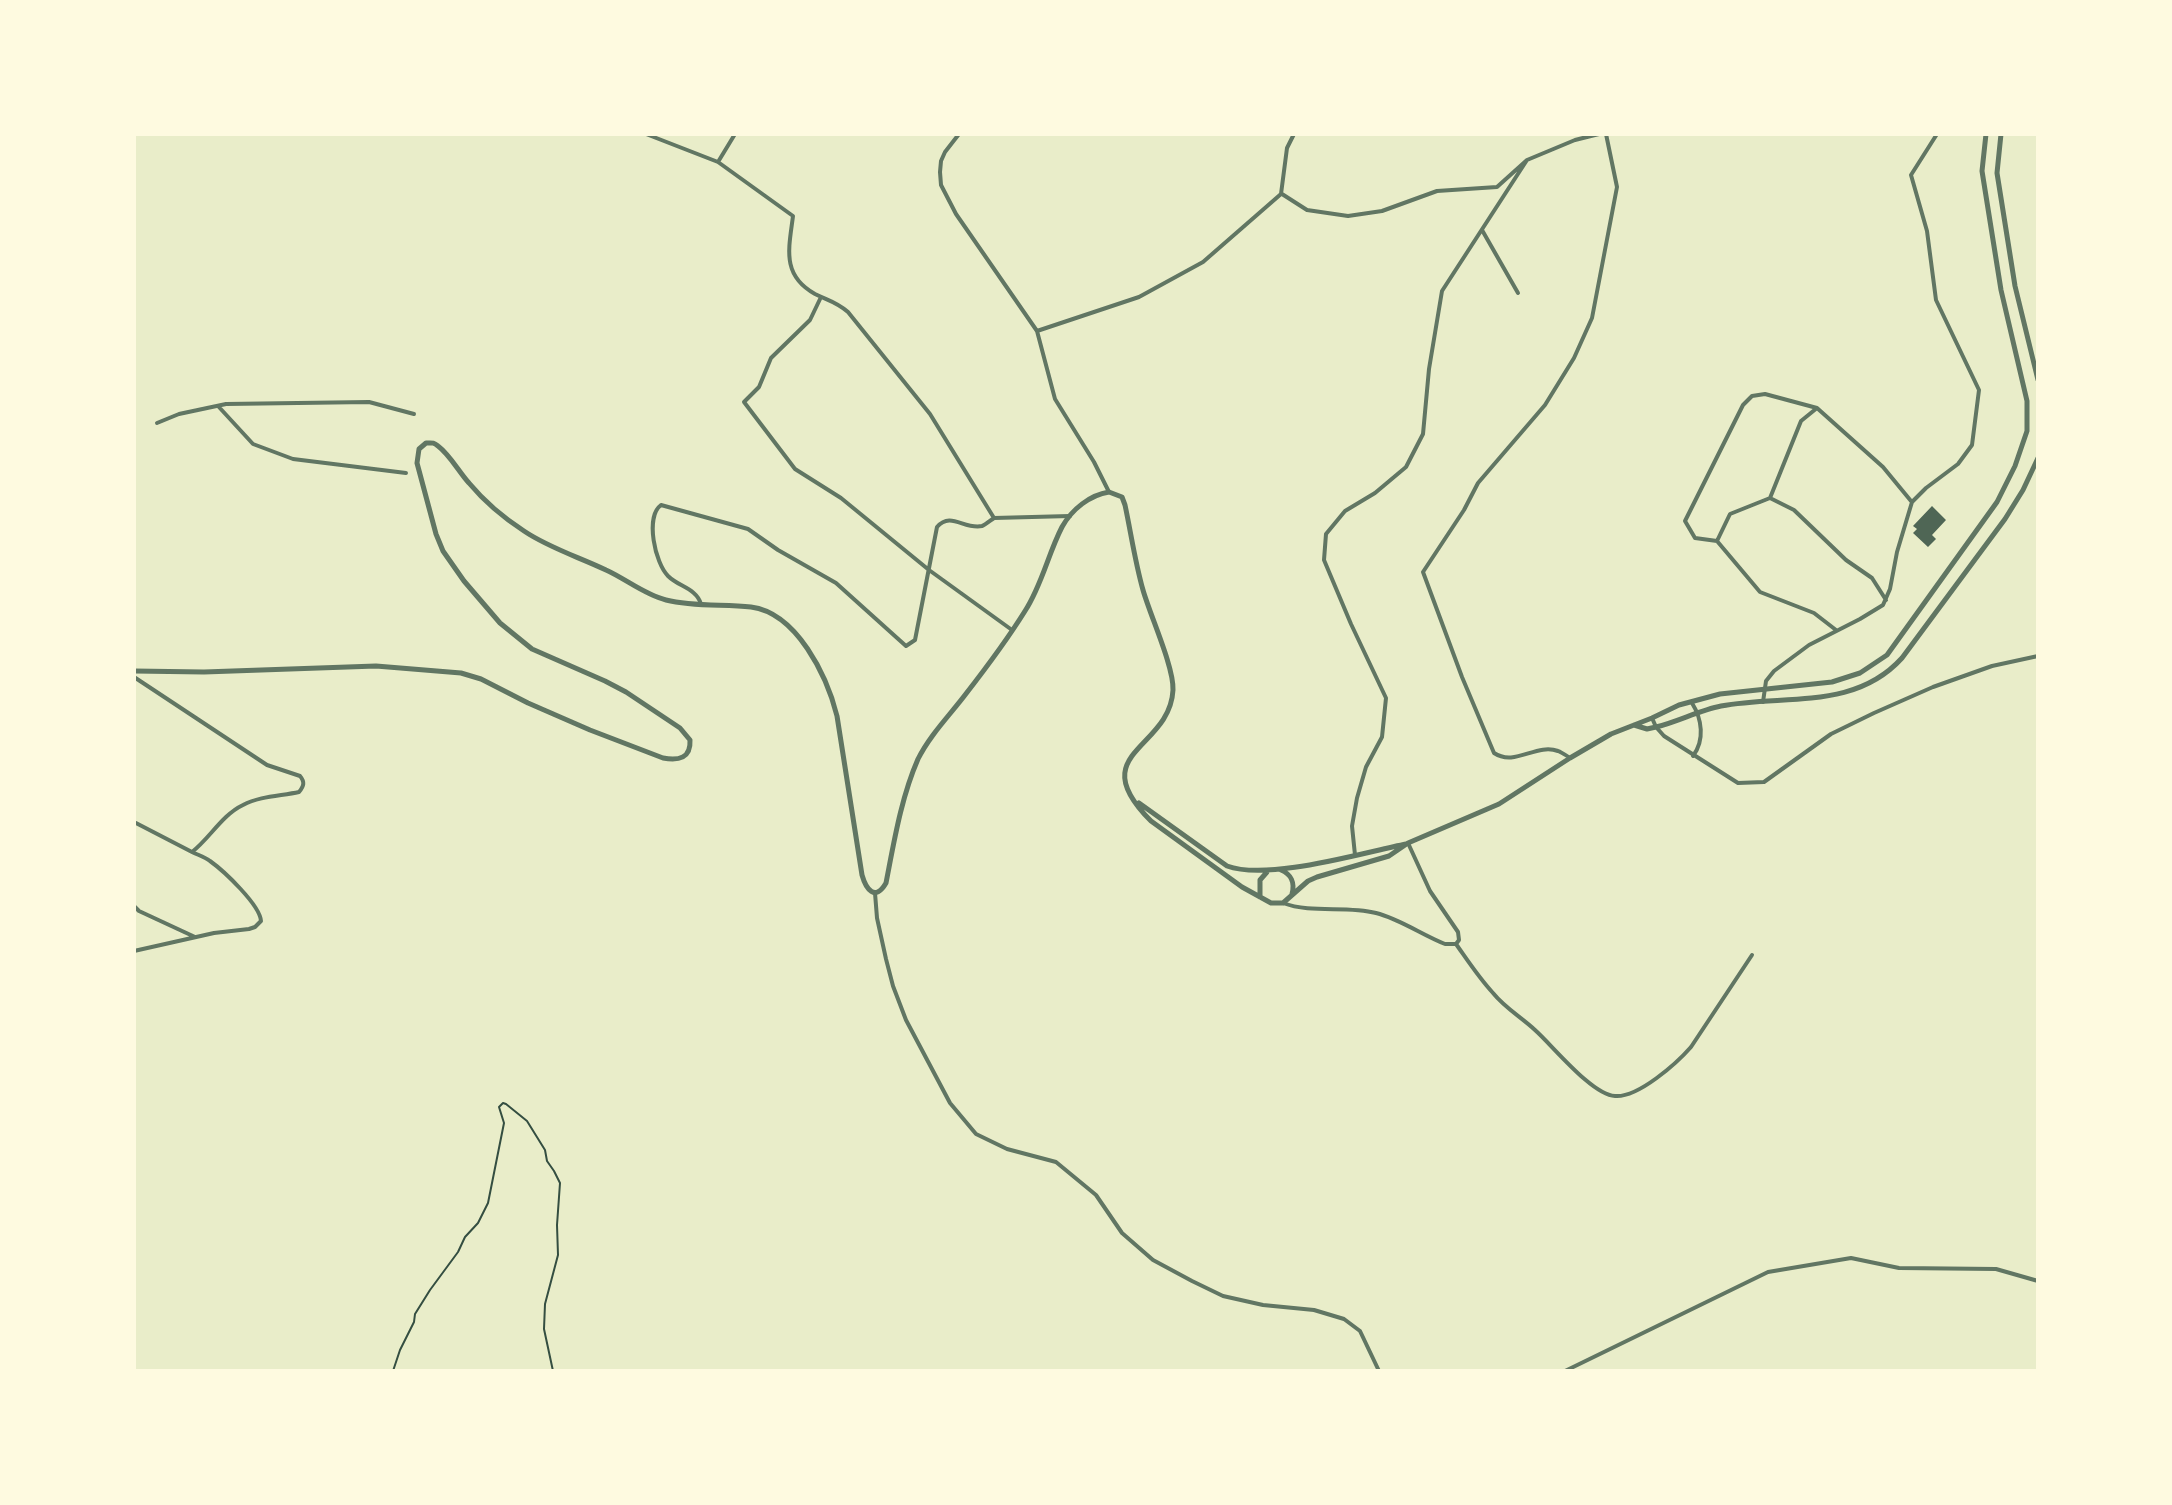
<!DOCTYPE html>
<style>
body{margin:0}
#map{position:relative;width:2172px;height:1505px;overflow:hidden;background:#e9edc9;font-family:Commissioner,sans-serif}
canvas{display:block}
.frame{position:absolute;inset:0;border:136px solid #fefae0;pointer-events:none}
</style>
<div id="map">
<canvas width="2172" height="1505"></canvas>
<div class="frame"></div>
</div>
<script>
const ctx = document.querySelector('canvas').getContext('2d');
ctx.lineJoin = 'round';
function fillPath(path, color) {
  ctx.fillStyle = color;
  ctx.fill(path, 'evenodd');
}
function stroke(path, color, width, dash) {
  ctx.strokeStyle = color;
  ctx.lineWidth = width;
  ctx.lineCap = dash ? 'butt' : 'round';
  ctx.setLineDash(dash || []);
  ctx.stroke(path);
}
fillPath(new Path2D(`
 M1932,506L1946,520L1932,535L1936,539L1928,547L1913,533L1917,529L1913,526Z`), '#4f6655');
stroke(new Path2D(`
 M393,1371L400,1350L414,1322L415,1314L430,1290L458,1252L465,1237L478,1223L488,1203L504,1123L499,1107L503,1103L506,1104L527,1121L545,1150L547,1161L554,1171L560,1183L557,1225L558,1255L545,1304L544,1329L553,1371`), '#344e41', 2);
stroke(new Path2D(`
 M646,134L718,162L793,216C789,248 781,275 815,294C827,300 837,302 848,312L930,414L994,518
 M959,134L945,152L941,161L940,172L941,185L956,214L1037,331L1055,399L1094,462L1109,492
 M718,162L735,134
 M1282,194L1307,210L1348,216L1382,211L1437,191L1497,187L1527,160L1575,140L1599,134
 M1482,230L1518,293
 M821,297L810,320L771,358L759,387L744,402L795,469L841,498L929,570L1012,630
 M1037,331L1139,297L1203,262L1281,194L1287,148L1294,134
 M218,406L253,444L293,459L406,473
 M157,423L179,414L226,404L369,402L414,414
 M1770,498L1794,510L1846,560L1872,578L1886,600
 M1717,541L1730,514L1770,498L1801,421L1817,408
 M701,604C696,588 679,587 668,576C655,563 645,517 661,505L748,529L778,550L836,583L906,646L915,640L937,527C951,511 964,530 982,526C985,525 991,520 994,518L1070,516
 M1836,630L1814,613L1760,592L1717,541L1695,538L1685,521L1743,405L1752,396L1765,394L1817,408L1883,467L1911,501
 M134,677L267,765L300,776C305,782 304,786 299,792C281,796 260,796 243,805C222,815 210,838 192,852L134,822
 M1763,702L1766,681L1774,671L1809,645L1860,619L1883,605L1890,589L1897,552L1912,502L1926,488L1958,464L1972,445L1979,390L1936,300L1927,231L1911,175L1937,134
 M1692,703C1702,719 1705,740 1693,756
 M1652,718L1656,727L1664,736L1738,783L1764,782L1831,734L1874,713L1933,687L1992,666L2038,656
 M1570,758C1569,757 1559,751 1558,751C1536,743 1515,767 1494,753L1462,677L1423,572L1464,510L1478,483L1545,405L1574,358L1592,318L1617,187L1606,134
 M1355,855L1352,826L1357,798L1366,767L1382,737L1386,698L1351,624L1324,560L1326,534L1345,511L1375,493L1406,467L1423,434L1429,369L1442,291L1527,160
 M875,893L877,918L886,959L893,986L906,1020L950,1103L976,1134L1007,1149L1056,1162L1096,1195L1122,1233L1153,1260L1192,1281L1223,1296L1263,1305L1314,1310L1344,1319L1360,1331L1379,1371
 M1283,903C1312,914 1346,905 1376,913C1400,919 1422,935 1445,944H1456L1459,940L1458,932L1430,891L1408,843
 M134,906L139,911L195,937
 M1456,944C1468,961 1479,978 1493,993C1505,1008 1521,1017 1535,1030C1553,1046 1592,1095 1615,1096C1638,1098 1677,1063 1691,1047L1752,955
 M134,951L214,933L249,929L255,927L261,921C260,905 224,871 210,861C205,857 198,855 192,852
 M1565,1371L1768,1272L1851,1258L1899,1268L1996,1269L2038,1281`), '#617663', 4);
stroke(new Path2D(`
 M2001,134L1997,173L2015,286L2038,380
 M134,671L204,672L376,666L461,673L481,679L528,703L590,730L663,758C679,761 691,758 690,740L680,728L626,692L605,681L532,649L500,623L464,581L443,551L436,534L417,463L419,449L426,443C432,443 433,442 438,446C450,455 459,472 469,483C484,501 504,518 524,531C549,548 579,557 606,570C626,579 645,595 666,600C694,607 723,604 751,607C797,613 827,676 837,716L862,875C866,889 875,902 886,883C894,842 901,798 918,759C930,735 949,716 965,695C986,668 1007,640 1025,611C1042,585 1048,554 1062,527C1072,509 1090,495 1109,492L1122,497L1125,505C1131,533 1135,562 1143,590C1150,615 1174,667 1173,690C1170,750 1082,752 1151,821L1242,887L1271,903H1283L1308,881L1317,877L1389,856L1408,843L1499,804L1570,758L1611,734L1652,718L1679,705L1720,694L1832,682L1860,673L1887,655L1997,502L2015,466L2027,431V401L2001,290L1982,171L1986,134
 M1634,725L1647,729L1656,727C1677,722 1700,710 1721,706C1784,694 1854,711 1902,658L2005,519L2023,490L2038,458
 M1139,803L1227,866C1268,881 1361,853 1406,844
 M1281,870C1291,874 1295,883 1292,894
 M1260,897V880L1267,872`), '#617663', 5);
</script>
